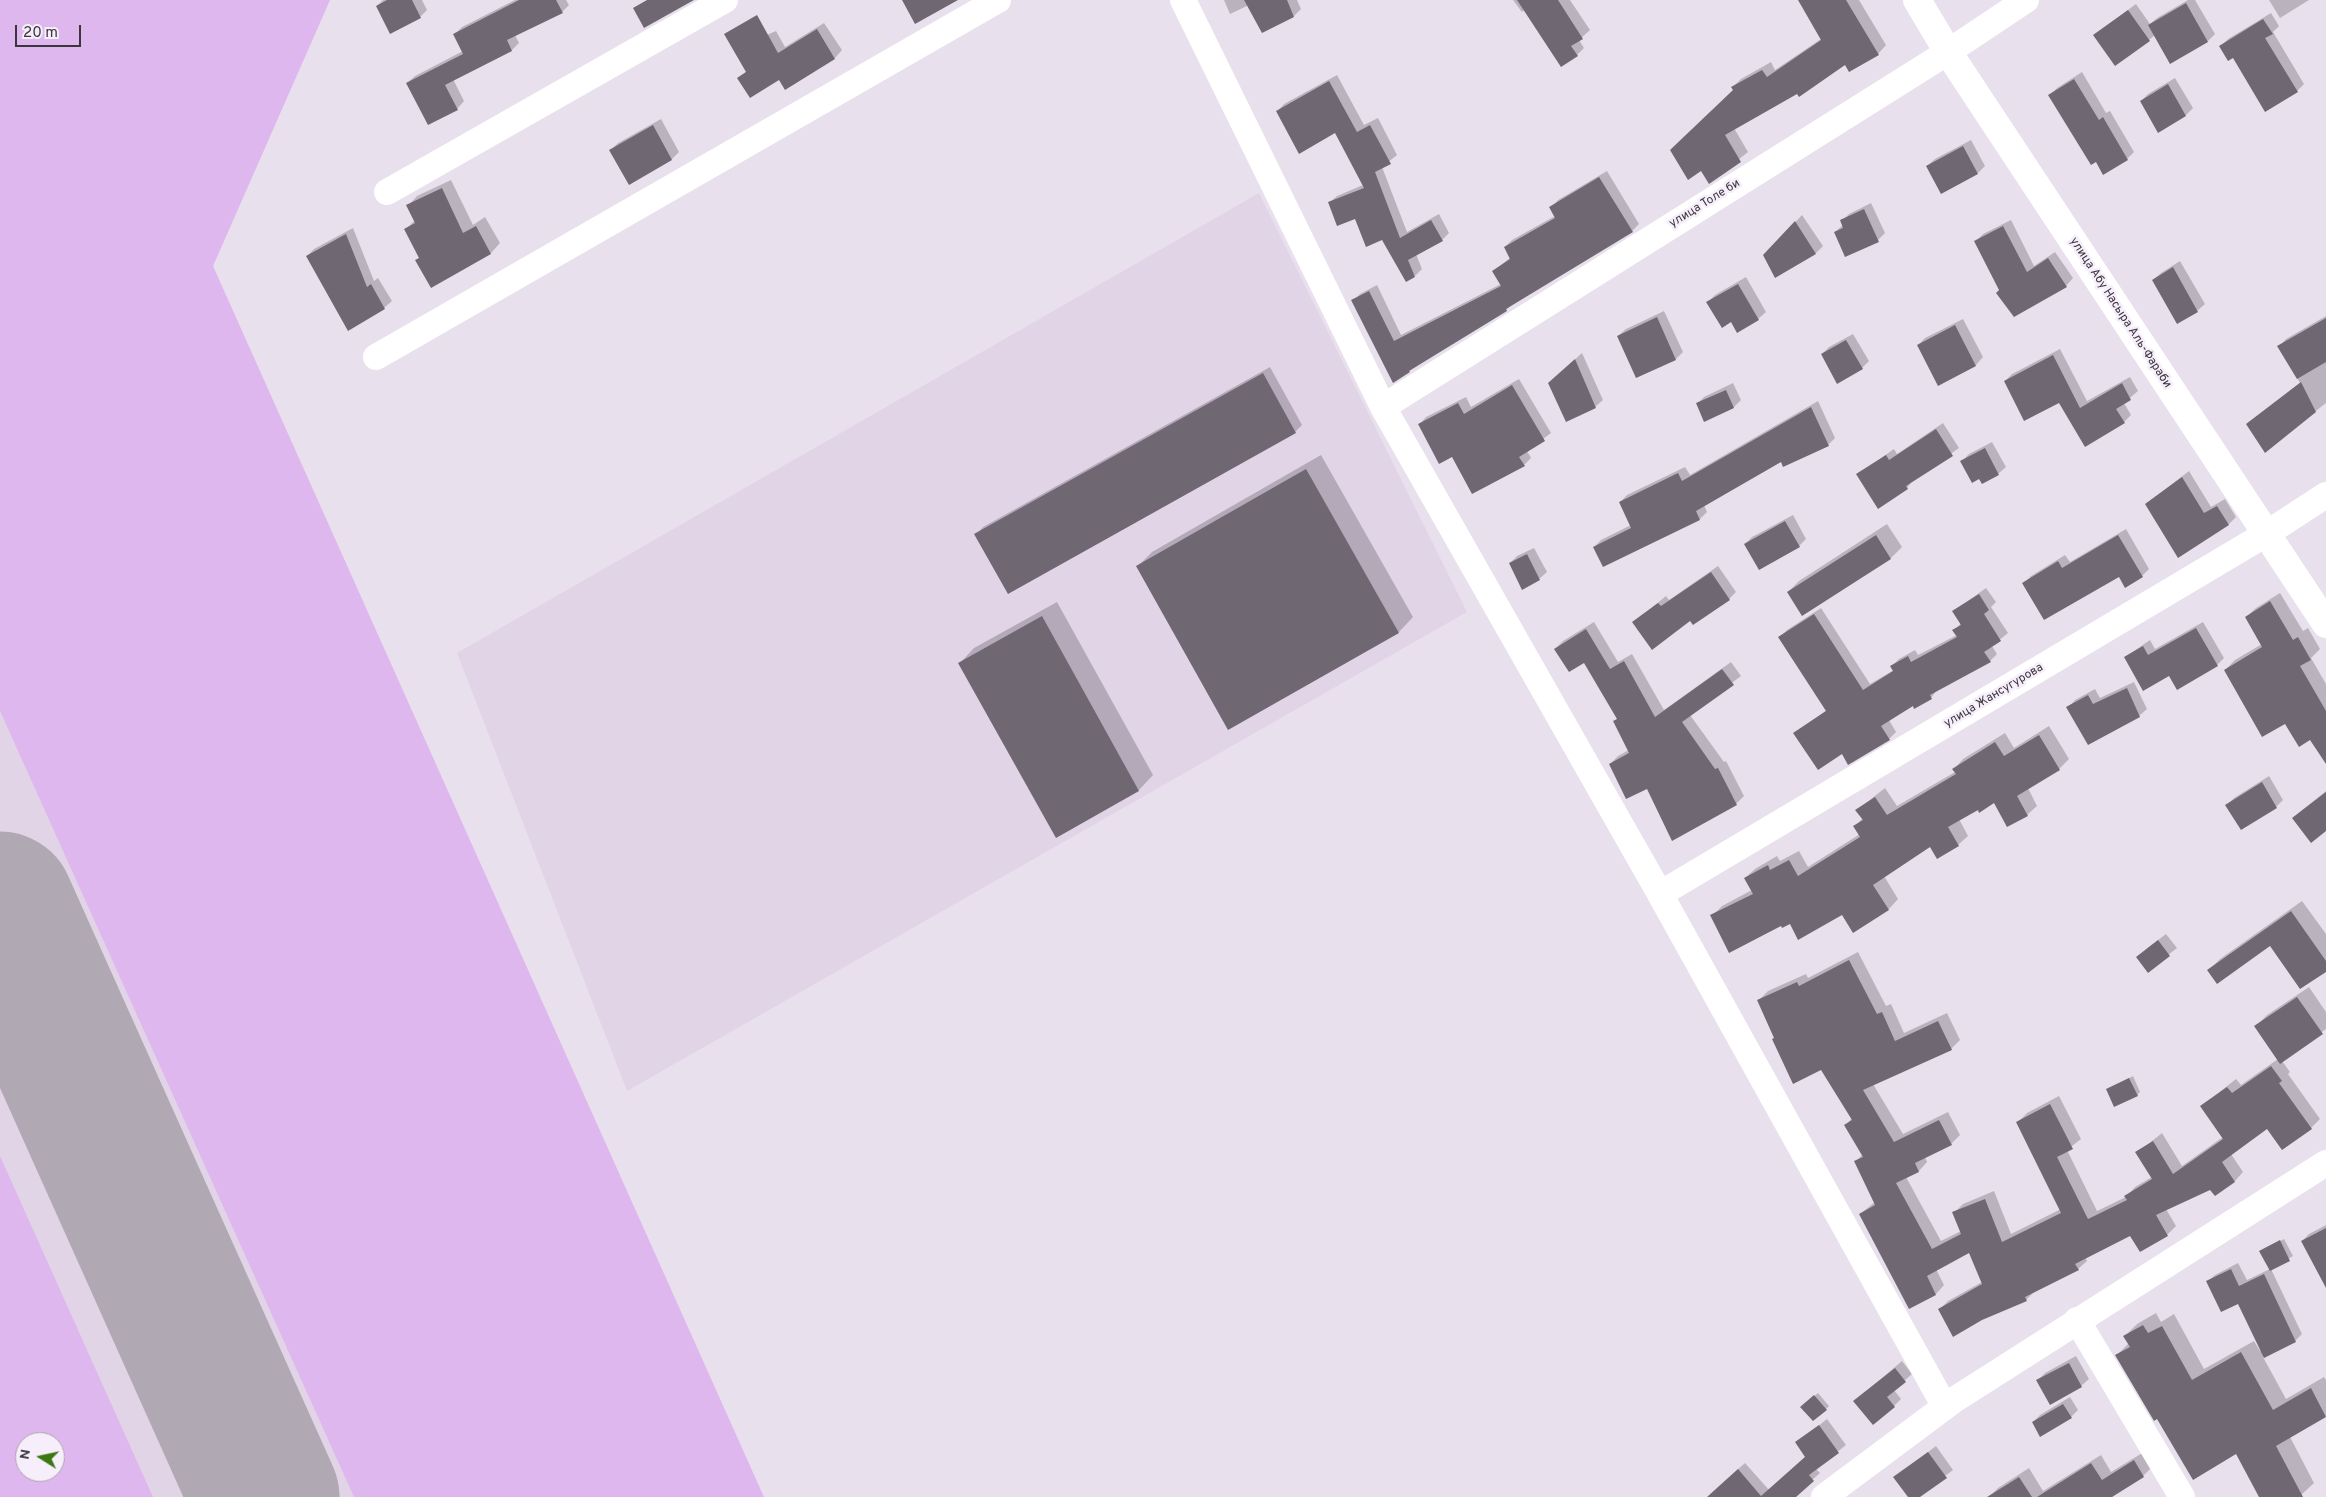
<!DOCTYPE html>
<meta charset="utf-8">
<style>
body{margin:0}
#map{position:relative;width:2326px;height:1497px;overflow:hidden;background:#e9e0ed;font-family:Overpass,sans-serif}
canvas{display:block}
.north{position:absolute;left:15px;top:1432px;width:50px;height:50px;box-sizing:border-box;background:#f6eefa;border:1px solid #aba4ae;border-radius:50%;rotate:280deg;font-size:14px;font-weight:700;line-height:20px;text-align:center;color:#3a363b}
.north::after{content:'';display:block;margin:auto;width:18px;height:22px;background:#3b7812;clip-path:polygon(50% 0,100% 100%,50% 72%,0 100%)}
.scale{position:absolute;left:15px;top:25px;width:66px;height:22px;box-sizing:border-box;border:2px solid #3a363b;border-top:0;padding-left:6px;font-size:15px;line-height:18px;white-space:nowrap;color:#3a363b;-webkit-text-stroke:4px #f6eefa;paint-order:stroke}
</style>
<div id="map">
<canvas width="2326" height="1497"></canvas>
<div class="north">N</div>
<div class="scale">20 m</div>
</div>
<script>
const ctx = document.querySelector('canvas').getContext('2d');
ctx.lineJoin = 'round';
function fillPath(path, color) {
  ctx.fillStyle = color;
  ctx.fill(path, 'evenodd');
}
function stroke(path, color, width, dash) {
  ctx.strokeStyle = color;
  ctx.lineWidth = width;
  ctx.lineCap = dash ? 'butt' : 'round';
  ctx.setLineDash(dash || []);
  ctx.stroke(path);
}
function label(font, color, halo, rows, align = 'center') {
  ctx.font = font + ' Overpass,sans-serif';
  ctx.lineWidth = 5;
  ctx.setLineDash([]);
  ctx.textBaseline = 'middle';
  ctx.strokeStyle = halo;
  ctx.fillStyle = color;
  for (const [text, x, y, turn = 0] of rows) {
    ctx.save();
    ctx.translate(x, y);
    ctx.rotate((+turn || 0) * Math.PI / 180);
    ctx.textAlign = isNaN(turn) ? turn : align;
    if (halo) ctx.strokeText(text, 0, 0);
    ctx.fillText(text, 0, 0);
    ctx.restore();
  }
}
fillPath(new Path2D(`
 M0,0H330L213,266L532,1007L757,1497H0ZM25,1442H55V1472H25Z
 M1259,193L1467,612L627,1091L457,653Z`), '#e2d4e7');
fillPath(new Path2D(`
 M0,0H330L213,266L764,1497H354L0,711Z
 M0,1156L153,1497H0ZM25,1442H55V1472H25Z`), '#dfb7ef');
fillPath(new Path2D(`
 M383,0H422L427,10L420,17L377,6Z
 M515,0H566L569,5L562,12L515,35L519,43L512,50L453,79L464,101L457,109L407,83L415,76L463,51L455,34L462,27Z
 M1224,0H1297L1301,9L1294,16L1263,31L1249,5L1230,14Z
 M1513,0H1570L1590,30L1579,40L1584,48L1577,55L1525,9L1522,12Z
 M1799,0H1859L1886,45L1878,54L1845,64L1734,128L1748,152L1709,183L1734,90L1733,87L1741,79L1771,62L1775,70L1821,39Z
 M2188,0H2195L2215,34L2208,41L2171,62L2155,35L2149,40L2094,35L2136,4L2150,24L2157,18Z
 M2269,0H2309L2280,18Z
 M2271,13L2279,26L2273,32L2304,84L2297,91L2233,57L2220,47L2228,39Z
 M824,23L842,50L835,58L786,88L779,78H739L747,71L743,45L776,31L785,47Z
 M2082,72L2106,113L2110,111L2134,152L2127,159L2050,95L2057,88Z
 M1337,75L1364,125L1378,118L1397,155L1382,167L1407,232L1439,214L1449,233L1442,240L1416,254L1422,269L1415,276L1383,238L1355,217L1329,203L1337,196L1363,185L1336,132L1277,112L1284,104Z
 M2175,78L2193,108L2186,115L2158,131L2141,101L2148,94Z
 M661,119L679,152L672,159L629,183L611,150L618,143Z
 M1971,140L1985,166L1978,173L1927,166L1935,159Z
 M1607,171L1639,224L1632,231L1514,303L1506,310L1409,371L1353,301L1360,294L1377,285L1401,335L1501,284L1493,272L1511,257L1505,247L1512,240L1555,216L1551,208L1558,200Z
 M451,180L473,225L485,217L500,243L491,253L432,286L406,229L415,220L408,206L417,196Z
 M1871,203L1885,233L1878,240L1835,232L1843,225L1842,221L1849,214Z
 M1802,215L1823,246L1816,253L1765,255Z
 M2011,220L2034,266L2055,252L2073,278L2066,286L2001,289L1976,241L1983,234Z
 M353,228L374,281L378,278L392,301L384,308L349,329L307,256L314,249Z
 M2180,261L2205,304L2197,311L2178,322L2153,280L2161,273Z
 M1746,277L1766,312L1758,319L1738,331L1732,321L1708,302L1715,295Z
 M1664,311L1683,352L1676,359L1637,377L1618,336L1626,329Z
 M2326,316V403L2265,451L2248,424L2300,383L2279,347L2286,339Z
 M1963,319L1983,357L1976,365L1938,384L1918,345L1925,338Z
 M1853,334L1869,361L1862,368L1822,354L1829,347Z
 M2060,349L2087,401L2130,377L2138,391L2124,403L2131,415L2124,422L2085,445L2060,401L2005,381L2012,374Z
 M1582,353L1603,400L1595,407L1557,376Z
 M1270,367L1302,425L1295,432L976,535L983,527Z
 M1519,379L1551,433L1527,451L1531,458L1524,465L1419,425L1426,417L1466,397L1471,407Z
 M1733,383L1741,400L1734,407L1705,420L1697,404L1704,397Z
 M1818,401L1835,438L1828,445L1782,460L1704,505L1707,512L1700,519L1604,566L1594,547L1601,540L1631,525L1620,502L1627,495L1685,467L1690,475Z
 M1943,423L1959,448L1913,480L1907,488L1858,474L1894,449L1897,454Z
 M1992,442L2006,467L1998,474L1979,477L1962,461L1969,454Z
 M1321,455L1413,617L1399,632L1229,729L1137,567L1152,552Z
 M2189,471L2211,507L2225,499L2236,517L2229,524L2146,504Z
 M1793,515L1806,539L1799,546L1745,544L1752,537Z
 M1887,524L1902,547L1891,558L1803,615L1788,592L1799,581Z
 M2126,529L2149,569L2142,576L2119,575L2024,583L2031,576L2065,555L2070,562Z
 M1534,548L1547,572L1539,579L1510,563L1517,556Z
 M1718,566L1736,592L1729,599L1691,619L1633,623L1666,596L1669,600Z
 M1986,588L1996,602L1991,607L2008,633L1992,646L1997,654L1990,661L1937,690L1931,698L1913,705L1889,720L1896,732L1889,739L1842,753L1795,733L1827,710L1780,637L1787,630L1821,608L1870,684L1894,670L1892,666L1899,659L1915,650L1918,655L1957,635L1954,631L1961,623L1954,611Z
 M2280,593L2303,631L2308,628L2320,649L2311,658L2326,684V746L2285,722L2225,670L2235,660L2262,644L2246,617L2256,608Z
 M1057,602L1153,775L1139,790L1056,836L960,663L974,648Z
 M1594,622L1618,662L1632,654L1664,710L1731,662L1741,676L1690,715L1724,762L1726,761L1744,796L1736,804L1648,787L1610,764L1618,756L1629,750L1615,721L1618,718L1585,661L1555,649L1563,641Z
 M2203,622L2224,658L2217,665L2169,674L2125,657L2150,640L2155,649Z
 M2134,682L2147,709L2139,716L2068,708L2075,700L2095,689L2100,698Z
 M2049,726L2069,759L2059,769L2028,788L2037,806L2027,815L1995,802L1959,819L1968,836L1958,845H1930L1884,876L1898,899L1889,909L1854,931L1842,913L1781,924L1712,916L1722,906L1752,890L1745,878L1755,869L1777,856L1780,861L1799,851L1808,867L1860,834L1855,826L1863,818L1857,810L1885,788L1897,806L1955,772L1954,769L1963,759L2005,733L2014,748Z
 M2269,776L2283,800L2276,807L2241,829L2227,805L2234,798Z
 M2326,791V830L2294,818L2301,811Z
 M2302,901L2326,934V970L2270,944L2209,970L2220,959Z
 M2166,934L2177,948L2148,971L2145,950Z
 M1858,952L1886,1006L1891,1004L1904,1033L1947,1013L1960,1040L1951,1049L1873,1084L1903,1134L1948,1112L1960,1135L1951,1144L1925,1157L1927,1162L1919,1171L1906,1177L1941,1241L1961,1231L1954,1213L1963,1204L1994,1191L2011,1234L2061,1209L2018,1122L2027,1113L2059,1096L2081,1139L2067,1150L2097,1211L2126,1197L2135,1187L2152,1177L2137,1153L2162,1133L2182,1166L2223,1137L2202,1106L2236,1079L2241,1085L2278,1059L2256,1026L2267,1015L2309,987L2326,1012V1029L2282,1061L2290,1072L2288,1074L2320,1119L2311,1128H2268L2231,1154L2243,1172L2235,1181L2215,1195L2211,1188L2166,1209L2176,1226L2167,1235L2131,1234L2085,1257L2087,1261L2078,1269L2035,1291L2026,1300L1939,1310L1948,1301L1982,1282L1970,1251L1936,1269L1944,1285L1936,1294L1910,1307L1860,1214L1875,1202L1856,1161L1863,1154L1846,1125L1852,1118L1822,1069L1775,1037L1759,1000L1768,991L1806,974L1808,978Z
 M2133,1076L2140,1092L2137,1095L2107,1090Z
 M2326,1225V1286L2302,1241L2309,1234Z
 M2284,1239L2293,1256L2271,1269L2302,1334L2295,1341L2263,1357L2286,1399L2324,1377L2326,1380V1416L2290,1437L2314,1483L2299,1497H2260L2237,1452L2158,1417L2117,1355L2129,1343L2125,1336L2137,1324L2156,1313L2161,1322L2174,1314L2204,1369L2254,1341L2260,1351L2262,1350L2238,1303L2207,1282L2215,1275L2238,1263L2247,1280L2270,1269L2261,1251Z
 M2076,1356L2089,1379L2081,1386L2038,1380L2045,1373Z
 M1902,1361L1912,1374L1894,1390L1901,1399L1894,1406L1855,1401Z
 M1818,1393L1829,1406L1826,1409L1805,1404Z
 M2070,1397L2078,1410L2071,1417L2033,1422L2040,1415Z
 M1827,1419L1846,1445L1816,1469L1820,1473L1793,1497H1714L1718,1487L1745,1463L1769,1490L1806,1456L1797,1443Z
 M1936,1446L1953,1470L1917,1497H1909L1895,1477Z
 M2144,1452L2153,1466L2143,1476L2112,1495L2113,1497H1989L1998,1488L2029,1468L2043,1491L2101,1455L2111,1472Z`), '#0003');
stroke(new Path2D(`
 M0,906L265,1497`), '#b0a8b3', 149);
fillPath(new Path2D(`
 M387,0H412L421,18L390,34L376,6Z
 M519,0H556L563,13L507,40L512,51L445,85L458,110L428,125L406,83L463,54L453,34Z
 M647,0H694L644,28L633,8Z
 M902,0H958L915,24Z
 M1244,0H1287L1294,17L1262,33Z
 M1517,0H1558L1583,39L1571,46L1578,56L1561,67Z
 M1798,0H1846L1879,55L1849,72L1845,65L1799,97L1797,94L1725,135L1741,162L1709,184L1701,171L1688,180L1670,150L1733,90L1731,87L1762,70L1767,77L1821,40Z
 M2186,3L2208,42L2170,64L2148,25Z
 M2128,10L2150,41L2115,66L2093,35Z
 M757,15L778,53L817,29L835,59L785,90L779,80L750,98L737,78L746,72L724,34Z
 M2263,19L2273,34L2265,38L2298,92L2265,112L2233,58L2228,61L2219,46Z
 M2074,79L2099,120L2103,117L2128,160L2103,175L2096,162L2091,165L2048,95Z
 M1329,81L1357,132L1370,125L1391,164L1375,172L1400,238L1431,220L1443,241L1408,260L1415,277L1406,282L1382,240L1366,247L1355,219L1337,226L1328,202L1364,188L1335,133L1299,154L1276,111Z
 M2168,84L2186,116L2158,133L2140,101Z
 M653,125L672,160L629,185L609,150Z
 M1963,146L1978,174L1941,194L1926,166Z
 M1599,177L1633,232L1506,309L1507,311L1409,371L1410,372L1393,383L1351,300L1369,291L1394,341L1501,286L1492,271L1510,259L1504,247L1555,218L1549,207Z
 M442,188L463,233L476,226L491,254L431,288L415,260L419,258L404,229L415,223L406,205Z
 M1864,209L1879,242L1845,257L1834,232L1843,228L1840,220Z
 M1795,221L1816,254L1775,278L1763,255Z
 M2003,226L2027,272L2048,258L2067,287L2014,317L1996,293L1999,290L1974,241Z
 M346,234L367,287L371,284L385,309L348,331L306,256Z
 M2173,267L2198,312L2177,324L2152,280Z
 M1738,284L1759,320L1737,333L1731,322L1722,328L1706,302Z
 M1657,317L1676,360L1636,378L1617,336Z
 M2326,318V362L2297,379L2277,346Z
 M1955,325L1976,366L1938,386L1917,345Z
 M1846,340L1863,369L1837,384L1821,354Z
 M2053,355L2080,408L2122,383L2131,400L2116,409L2125,423L2085,447L2059,403L2024,421L2004,381Z
 M1575,359L1596,408L1566,422L1548,383Z
 M1263,373L1296,433L1008,594L974,534Z
 M2301,382L2316,412L2265,453L2246,424Z
 M1512,385L1545,441L1519,457L1525,466L1472,494L1452,457L1439,464L1418,424L1458,403L1464,414Z
 M1726,390L1734,408L1704,422L1696,403Z
 M1811,407L1829,446L1783,467L1781,462L1696,511L1700,520L1603,567L1593,547L1631,528L1619,502L1678,473L1682,481Z
 M1936,429L1953,456L1906,486L1908,489L1878,509L1856,474L1886,455L1889,460Z
 M1985,448L1999,475L1982,484L1979,479L1972,483L1960,461Z
 M1306,469L1399,633L1228,730L1136,566Z
 M2182,477L2204,513L2217,506L2229,525L2178,558L2145,504Z
 M1785,521L1800,547L1759,570L1744,544Z
 M1876,535L1891,559L1802,616L1787,592Z
 M2118,535L2143,577L2125,588L2119,577L2044,620L2022,583L2058,561L2062,568Z
 M1527,554L1540,580L1522,590L1509,563Z
 M1711,572L1730,600L1693,625L1690,621L1652,650L1632,622L1658,603L1661,606Z
 M1979,594L1989,610L1984,614L2001,641L1984,652L1991,662L1930,695L1932,699L1914,709L1913,706L1881,726L1890,740L1848,765L1842,754L1818,770L1793,733L1826,711L1778,637L1814,614L1863,690L1893,671L1890,666L1908,656L1911,662L1957,637L1952,630L1961,625L1952,611Z
 M2270,601L2293,640L2298,637L2311,660L2300,666L2326,711V764L2310,740L2299,747L2285,724L2262,737L2224,670L2262,647L2245,617Z
 M1042,616L1139,791L1056,838L958,663Z
 M2196,628L2218,666L2177,690L2169,676L2143,691L2124,657L2143,646L2148,655Z
 M1586,629L1610,669L1624,661L1655,717L1722,669L1734,685L1682,722L1715,769L1718,768L1737,805L1672,841L1647,789L1626,799L1609,764L1629,753L1613,721L1617,719L1584,663L1569,672L1554,649Z
 M2127,688L2140,717L2088,745L2066,707L2088,695L2093,704Z
 M2039,735L2060,770L2017,796L2028,816L2007,827L1994,803L1979,813L1978,810L1948,827L1959,846L1937,859L1930,847L1873,885L1889,910L1853,933L1842,915L1798,940L1790,924L1782,928L1781,926L1729,953L1710,915L1753,894L1744,878L1768,865L1770,870L1789,860L1798,876L1860,837L1853,826L1863,820L1855,810L1875,797L1887,815L1956,774L1952,769L1995,742L2004,756Z
 M2262,782L2277,808L2241,830L2225,805Z
 M2326,792V831L2311,843L2292,818Z
 M2291,911L2326,961V972L2300,989L2270,946L2217,984L2207,970Z
 M2158,940L2170,956L2148,973L2136,957Z
 M1849,960L1877,1014L1882,1012L1895,1041L1938,1021L1952,1050L1863,1090L1894,1142L1939,1120L1952,1145L1915,1163L1919,1172L1896,1183L1932,1249L1961,1234L1952,1212L1985,1199L2002,1242L2061,1213L2016,1122L2050,1104L2073,1149L2057,1157L2088,1219L2127,1200L2124,1196L2152,1179L2135,1152L2153,1141L2173,1174L2223,1139L2200,1106L2227,1087L2232,1093L2271,1066L2282,1081L2279,1083L2312,1129L2282,1150L2267,1129L2222,1162L2235,1182L2215,1196L2210,1190L2156,1215L2168,1236L2140,1252L2130,1236L2075,1264L2079,1270L2025,1297L2027,1301L1982,1320L1953,1337L1938,1309L1982,1284L1969,1253L1927,1276L1936,1295L1909,1309L1859,1214L1875,1205L1854,1161L1863,1157L1844,1125L1852,1120L1821,1070L1793,1084L1772,1039L1774,1038L1757,1000L1797,982L1799,986Z
 M2297,997L2323,1034L2280,1064L2254,1026Z
 M2129,1078L2138,1096L2114,1107L2106,1089Z
 M2326,1228V1288L2301,1241Z
 M2280,1240L2290,1261L2270,1271L2259,1251Z
 M2231,1269L2239,1286L2264,1274L2296,1342L2264,1358L2238,1304L2221,1312L2206,1281Z
 M2143,1325L2148,1333L2162,1326L2192,1380L2241,1352L2273,1410L2311,1388L2326,1417L2276,1446L2303,1497H2259L2236,1454L2193,1480L2157,1419L2154,1421L2115,1355L2130,1347L2123,1336Z
 M2069,1363L2082,1387L2050,1405L2036,1380Z
 M1895,1368L1906,1382L1887,1397L1895,1407L1873,1425L1853,1401Z
 M1814,1395L1827,1410L1813,1421L1800,1407Z
 M2063,1404L2072,1418L2040,1437L2032,1422Z
 M1819,1425L1839,1453L1809,1475L1814,1481L1796,1497H1707L1738,1469L1761,1496L1805,1457L1795,1442Z
 M1928,1452L1947,1478L1920,1497H1908L1893,1477Z
 M2134,1460L2144,1477L2112,1497H2037L2091,1463L2102,1480Z
 M2019,1477L2032,1497H1987Z`), '#6f6772');
stroke(new Path2D(`
 M1183,0L1383,407L1660,894L1945,1407
 M387,192L725,0
 M376,357L998,0
 M1383,407L1948,52L2026,0
 M1660,894L2266,534L2326,495
 M2077,1320L2182,1497
 M1824,1497L1954,1400L2326,1163`), '#fff', 26);
stroke(new Path2D(`
 M1917,0L1948,52L2326,624`), '#fff', 28);
label('12px', '#3a363b', '#f6eefa', [
 ["улица Толе би",1705,204,-32],
 ["улица Абу Насыра Аль-Фараби",2120,313,57],
 ["улица Жансугурова",1994,696,-31]
]);
</script>
